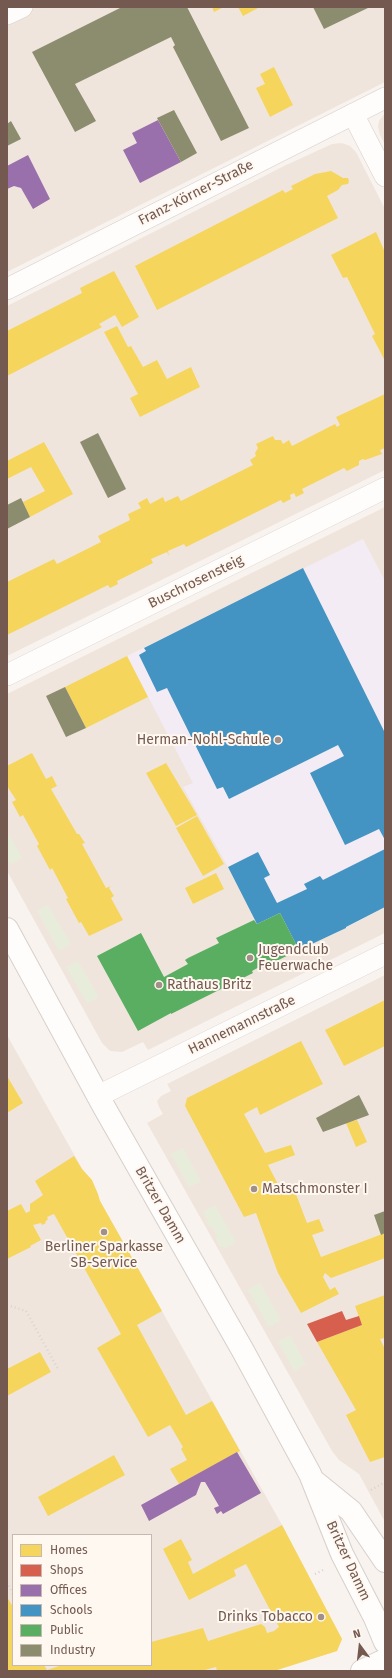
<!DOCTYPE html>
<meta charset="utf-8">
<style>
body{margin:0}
#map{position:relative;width:392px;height:1678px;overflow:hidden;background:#f8f3ee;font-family:"Fira Sans",sans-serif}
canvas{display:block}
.frame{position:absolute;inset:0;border:8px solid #745950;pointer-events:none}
.legend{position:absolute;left:12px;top:1534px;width:140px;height:132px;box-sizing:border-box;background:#fef8f1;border:1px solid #c7b8b1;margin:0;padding:5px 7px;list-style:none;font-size:12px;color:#745950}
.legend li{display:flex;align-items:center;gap:8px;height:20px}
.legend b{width:20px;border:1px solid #c7b8b1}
.north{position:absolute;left:340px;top:1626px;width:40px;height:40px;-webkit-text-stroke:3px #fef8f1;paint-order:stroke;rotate:345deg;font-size:11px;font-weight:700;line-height:16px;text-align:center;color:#745950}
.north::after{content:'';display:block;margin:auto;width:14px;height:18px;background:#745950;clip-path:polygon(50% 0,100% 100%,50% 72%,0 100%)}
</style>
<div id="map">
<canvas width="392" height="1678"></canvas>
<div class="frame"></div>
<ul class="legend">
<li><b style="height:11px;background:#f6d55c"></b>Homes</li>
<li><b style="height:11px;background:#d6604d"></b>Shops</li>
<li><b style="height:11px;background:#9970ab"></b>Offices</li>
<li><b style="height:11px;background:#4393c3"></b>Schools</li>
<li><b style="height:11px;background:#5aae61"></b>Public</li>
<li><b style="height:11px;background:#8c8c6e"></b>Industry</li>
</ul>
<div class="north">N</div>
</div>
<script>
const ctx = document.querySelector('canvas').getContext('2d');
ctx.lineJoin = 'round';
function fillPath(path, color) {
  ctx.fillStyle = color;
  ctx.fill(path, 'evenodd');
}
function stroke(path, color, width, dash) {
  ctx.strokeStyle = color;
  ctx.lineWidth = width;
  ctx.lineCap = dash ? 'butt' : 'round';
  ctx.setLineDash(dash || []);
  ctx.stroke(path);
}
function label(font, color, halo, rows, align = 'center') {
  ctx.font = font + ' "Fira Sans",sans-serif';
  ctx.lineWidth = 4;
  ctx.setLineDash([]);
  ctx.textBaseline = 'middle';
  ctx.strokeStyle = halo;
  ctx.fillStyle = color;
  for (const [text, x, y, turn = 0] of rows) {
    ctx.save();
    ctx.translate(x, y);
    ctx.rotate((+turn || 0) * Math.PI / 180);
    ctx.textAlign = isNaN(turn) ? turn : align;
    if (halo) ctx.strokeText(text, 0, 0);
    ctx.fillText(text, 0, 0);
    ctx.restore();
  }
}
fillPath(new Path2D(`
 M7,7H385V82L7,272Z
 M385,113V145L380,135L378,127L379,121Z
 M342,143L350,146L356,152L385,209V470L7,656V306L284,166L332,144Z
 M385,507V933L148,1050L143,1042L122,1052L110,1051L102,1043L7,871V694Z
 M385,975V1522L359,1474L339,1460L332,1451L147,1123L163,1114L159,1107L157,1101L161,1096L171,1091L167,1084Z
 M7,1035L282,1525L342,1639L337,1651L274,1671H7ZM13,1535H151V1665H13Z`), '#f0e5dd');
fillPath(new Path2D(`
 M363,539L385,581V907L330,936L280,913L257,924L228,867L183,787L193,783L127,656Z`), '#f4ecf4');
fillPath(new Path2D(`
 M7,830L22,858L10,864L7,858Z
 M48,905L71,944L59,951L37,911Z
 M78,961L99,997L87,1003L66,967Z
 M183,1148L201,1181L189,1187L171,1154Z
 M215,1205L236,1242L224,1249L222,1246L220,1247L216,1239L218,1238L211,1226L209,1227L206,1222L208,1221L203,1212Z
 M260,1283L281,1320L269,1327L248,1290Z
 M290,1335L306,1364L294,1371L278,1342Z`), '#e7edda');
fillPath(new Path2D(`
 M212,7H224L214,12Z
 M238,7H260L243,16Z
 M274,67L293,105L270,117L256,88L265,84L260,74Z
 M331,171L343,178H348L349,181L348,184L342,185L338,190L327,196L338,218L157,310L135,266L283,190L285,193L293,189L291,186L315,174Z
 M376,232L385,252V361L372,336L375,334L347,277L343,278L331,255Z
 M114,271L139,317L122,327L115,315L99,324L102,327L7,376V331L82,293L80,288Z
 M117,326L128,347L131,346L143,367L157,360L167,379L191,367L200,387L140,417L130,398L138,394L104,332Z
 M385,394V448L380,450L382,454L365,460L363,459L359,461V465L347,471L344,468L302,489L304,493L296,497L294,493L290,495L291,499L283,503L281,500L186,547L184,544L168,551L169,556L167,552L151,559L153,563L117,581L118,584L110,588L108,585L7,635V582L54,559L57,564L101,542L98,536L130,520L128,514L141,508L138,503L147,498L150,504L163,497L165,502L178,496L181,501L253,465L250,460L256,456L255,453L258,448L256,444L273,436L275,440H281L283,444L289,440L292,446L335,424L337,427L340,425L336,417Z
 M44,442L73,494L30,517L23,502L45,491L31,467L7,479V461Z
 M127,656L148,697L86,728L65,687Z
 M32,753L46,779L52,776L57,786L51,789L77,834H79L85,843L82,844L106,888L111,886L109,888L114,896L111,898L123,920L89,936L81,922L79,923L66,899L68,898L52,868L50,870L37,846L39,844L23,815L20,817L12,802L16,800L7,786V766Z
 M166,763L197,815L176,826L146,773Z
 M197,816L224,864L203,876L176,828Z
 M216,873L224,889L193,904L185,888Z
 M385,1000V1046L344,1066L325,1030Z
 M301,1041L323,1084L260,1115L257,1107L244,1114L265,1153L291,1145L295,1155L268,1165L283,1194L294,1189L307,1223L319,1219L324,1231L312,1235L321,1257L385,1233V1258L331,1278L325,1273L323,1277L330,1290L335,1287L339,1294L301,1313L278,1273L256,1213L244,1217L185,1106L187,1098Z
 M7,1076L23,1103L7,1113Z
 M357,1120L367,1142L356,1147L346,1123Z
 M74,1156L82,1169L92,1180L98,1194L100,1201L162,1311L137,1325L186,1415L212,1401L240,1451L179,1484L170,1469L187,1460L181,1449L183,1447L170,1425L148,1437L97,1348L121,1334L54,1214L47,1217L48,1219L45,1222L46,1223L42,1225L41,1223L33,1225L41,1240L30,1246L31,1247L7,1259V1211L21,1204L26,1213L30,1211V1204L43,1195L35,1181Z
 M385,1295V1338L380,1339L385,1349V1457L370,1462L346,1415L356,1410L317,1342L362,1325L355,1306Z
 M40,1352L51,1372L7,1396V1369Z
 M114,1455L125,1475L48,1516L38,1497Z
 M282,1525L342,1639L337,1651L274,1671H217L216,1667L201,1671H7V1597L13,1607V1665H44L47,1670L62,1665H151V1642L203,1628L208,1641L261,1624L265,1627L267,1633L274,1631L279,1627L246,1564L234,1570L236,1576L189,1600L163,1549L181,1539L192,1560L188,1562L193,1574Z`), '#f6d55c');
fillPath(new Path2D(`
 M342,1311L346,1320L359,1316L362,1325L317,1342L307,1324Z`), '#d6604d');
fillPath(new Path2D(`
 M158,120L181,162L140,183L123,150L137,143L132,133Z
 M28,155L50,199L33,209L21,188L14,186L7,189V166Z
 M237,1452L261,1493L223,1514L221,1511L217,1514L214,1508L219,1506L205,1482H201L196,1495L149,1521L141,1505Z`), '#9970ab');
fillPath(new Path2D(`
 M303,568L385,733V840L379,829L345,845L310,773L344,756L338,745L229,799L223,787L217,789L167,688L157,692L139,655L146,651L144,648Z
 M385,849V907L346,927V928L299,950L280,913L257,924L228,867L258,852L270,875L264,878L277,903L307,889L304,884L320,876L323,880Z`), '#4393c3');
fillPath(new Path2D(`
 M280,913L299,950L262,968L261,966L252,971L253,973L171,1014V1013L138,1031L97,956L141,933L164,977L188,964L185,960L188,958L219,943L216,938L254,920L257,924Z`), '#5aae61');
fillPath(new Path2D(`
 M122,7H187L249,128L221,141L173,47L175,45L171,37L75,84L96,121L75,132L32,52Z
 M313,7H370L324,29Z
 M174,110L197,153L181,162L157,118Z
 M11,121L21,139L7,146V124Z
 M98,433L126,489L108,498L80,442Z
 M21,498L30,517L7,529V505Z
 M65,687L86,728L66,737L46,696Z
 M359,1095L369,1115L323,1132L316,1118Z
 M385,1211V1233L381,1235L374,1215Z`), '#8c8c6e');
const street = new Path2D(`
 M7,14L22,7
 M353,114L385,176
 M7,289L385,98
 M7,675L385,488
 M98,1096L385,954`);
const secondary = new Path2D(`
 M7,929L104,1107L242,1349L310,1474L342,1554L375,1618L385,1642
 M314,1481L351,1511L385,1561
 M362,1671L385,1660`);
stroke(street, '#d6cfcb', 22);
stroke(secondary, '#d7cfca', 24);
stroke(new Path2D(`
 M7,1305L26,1311L58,1369
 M371,1490L385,1482
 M315,1574L323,1570
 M7,1582L13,1594`), '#dad2d0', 2.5, [1, 3]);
stroke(street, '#fefdfc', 21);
stroke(secondary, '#fefdfc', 22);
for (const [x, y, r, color] of [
 [278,740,4,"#a28f87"],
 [250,958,4,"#a28f87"],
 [159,985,4,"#a28f87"],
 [254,1189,4,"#a28f87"],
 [104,1232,4,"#a28f87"],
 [321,1617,4,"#a28f87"]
]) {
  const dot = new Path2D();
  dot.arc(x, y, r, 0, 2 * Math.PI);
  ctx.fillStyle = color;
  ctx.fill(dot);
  stroke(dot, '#fef8f1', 1.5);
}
label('14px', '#745950', '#fef8f1', [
 ["Franz-Körner-Straße",196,193,-27],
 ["Buschrosensteig",196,582,-26],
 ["Hannemannstraße",242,1025,-26],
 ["Britzer Damm",160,1205,60],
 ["Britzer Damm",348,1561,65]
]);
label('14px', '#745950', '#fef8f1', [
 ["Herman-Nohl-Schule",270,740,"right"],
 ["Jugendclub",258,950],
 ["Feuerwache",258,966],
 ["Rathaus Britz",167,985],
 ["Matschmonster I",262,1189],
 ["Berliner Sparkasse",104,1247,"center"],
 ["SB-Service",104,1263,"center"],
 ["Drinks Tobacco",313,1617,"right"]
], 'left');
</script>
